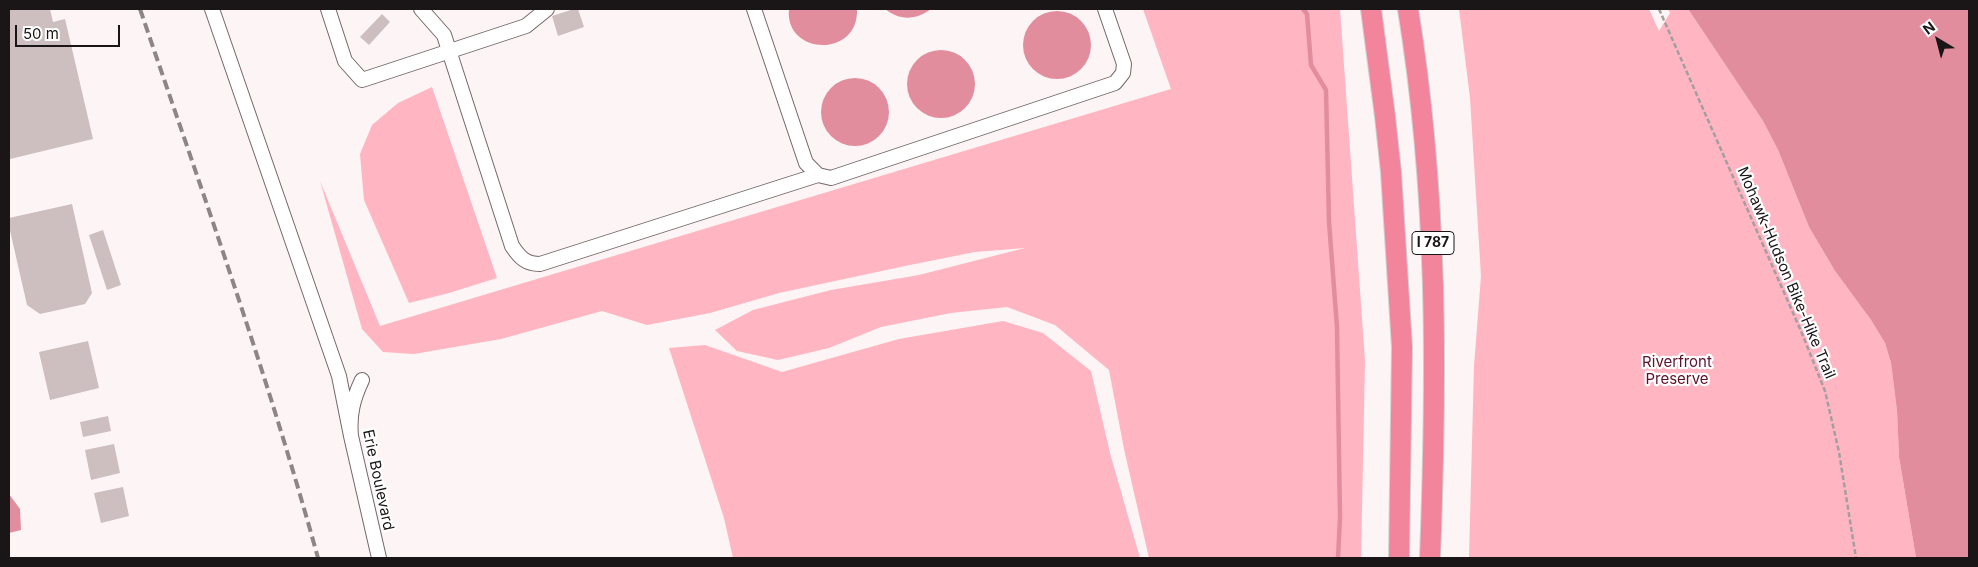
<!DOCTYPE html>
<style>
body{margin:0}
#map{position:relative;width:1978px;height:567px;overflow:hidden;background:#fdf4f5;font-family:Inter,sans-serif}
canvas{display:block}
.frame{position:absolute;inset:0;border:10px solid #1a1516;pointer-events:none}
.north{position:absolute;left:1913px;top:15px;width:50px;height:50px;-webkit-text-stroke:4px #fff;paint-order:stroke;rotate:323deg;font-size:14px;font-weight:700;line-height:20px;text-align:center;color:#1a1516}
.north::after{content:'';display:block;margin:auto;width:18px;height:22px;background:#1a1516;clip-path:polygon(50% 0,100% 100%,50% 72%,0 100%)}
.scale{position:absolute;left:15px;top:25px;width:105px;height:22px;box-sizing:border-box;border:2px solid #1a1516;border-top:0;padding-left:6px;font-size:15px;line-height:18px;white-space:nowrap;color:#1a1516;-webkit-text-stroke:4px #fff;paint-order:stroke}
</style>
<div id="map">
<canvas width="1978" height="567"></canvas>
<div class="frame"></div>
<div class="north">N</div>
<div class="scale">50 m</div>
</div>
<script>
const ctx = document.querySelector('canvas').getContext('2d');
ctx.lineJoin = 'round';
function fillPath(path, color) {
  ctx.fillStyle = color;
  ctx.fill(path, 'evenodd');
}
function stroke(path, color, width, dash) {
  ctx.strokeStyle = color;
  ctx.lineWidth = width;
  ctx.lineCap = dash ? 'butt' : 'round';
  ctx.setLineDash(dash || []);
  ctx.stroke(path);
}
function label(font, color, halo, rows, align = 'center') {
  ctx.font = font + ' Inter,sans-serif';
  ctx.lineWidth = 4.5;
  ctx.setLineDash([]);
  ctx.textBaseline = 'middle';
  ctx.strokeStyle = halo;
  ctx.fillStyle = color;
  for (const [text, x, y, turn = 0] of rows) {
    ctx.save();
    ctx.translate(x, y);
    ctx.rotate((+turn || 0) * Math.PI / 180);
    ctx.textAlign = isNaN(turn) ? turn : align;
    if (halo) ctx.strokeText(text, 0, 0);
    ctx.fillText(text, 0, 0);
    ctx.restore();
  }
}
fillPath(new Path2D(`
 M1143,9H1340L1365,361L1361,558H1149L1124,449L1109,370L1055,325L1007,307L951,313L881,327L829,348L778,360L737,351L715,330L753,310L831,290L919,275L1025,248L975,252L905,266L779,293L710,313L647,325L602,311L501,339L414,354L383,352L362,329L320,181L380,326L1171,89Z
 M1459,9H1649L1659,31L1670,13L1668,9H1688L1763,121L1778,150L1809,227L1835,271L1871,320L1885,343L1891,363L1897,411L1899,457L1916,558H1469L1474,366L1481,276L1470,98Z
 M432,87L497,278L449,293L409,303L364,200L360,154L372,125L398,103Z
 M1003,321L1043,333L1091,371L1110,453L1140,558H733L724,518L669,348L705,345L782,372L899,339Z`), '#ffb5c2');
fillPath(new Path2D(`
 M789,9H857C859,59 784,55 789,9Z
 M885,9H931C916,20 900,21 885,9Z
 M1688,9H1969V558H1916L1899,457L1897,411L1891,363L1885,343L1871,320L1835,271L1809,227L1778,150L1763,121Z
 M1023 45a34 34 0 1 1 68 0a34 34 0 1 1-68 0Z
 M907 84a34 34 0 1 1 68 0a34 34 0 1 1-68 0Z
 M821 112a34 34 0 1 1 68 0a34 34 0 1 1-68 0Z
 M9,494L20,509L21,530L9,533Z`), '#e28d9e');
stroke(new Path2D(`
 M1303,9L1307,14L1311,65L1326,90L1329,222L1337,327L1340,518L1338,558`), '#e28d9e', 4.5);
fillPath(new Path2D(`
 M9,9H50L53,22L65,19L93,139L10,159L9,152Z
 M574,9H578L584,27L558,36L552,16Z
 M382,14L390,22L369,45L360,37Z
 M72,204L92,293L85,304L40,314L27,305L9,226V218Z
 M103,230L121,285L107,290L89,235Z
 M88,341L99,388L50,400L39,352Z
 M108,416L111,431L83,437L80,422Z
 M114,444L120,473L91,480L85,450Z
 M123,487L129,516L101,523L94,493Z`), '#cdbec0');
const minor = new Path2D(`
 M212,9L339,376L351,436
 M328,9L345,61L362,80L526,26L547,9
 M421,9L444,35L512,246C520,258 526,264 540,264L818,175
 M754,9L806,163L818,175L831,178L1115,83L1123,73L1124,64L1105,9
 M362,380C353,399 349,415 351,436L379,558`);
const highway = new Path2D(`
 M1371,9L1385,116L1391,172L1402,347L1399,558
 M1408,9C1438,194 1437,372 1430,558`);
stroke(minor, '#756869', 16);
stroke(highway, '#d1d0d0', 22);
stroke(new Path2D(`
 M1659,9L1801,331L1825,391L1839,452L1856,558`), '#a59e9f', 2.5, [5, 2.5]);
stroke(minor, '#fff', 14);
stroke(highway, '#f2849c', 20);
stroke(new Path2D(`
 M140,9C202,191 267,373 318,558`), '#8d8687', 4, [10, 5]);
for (const [x, y, w] of [
 [1433,243,42]
]) {
  const box = new Path2D();
  box.roundRect(x - w / 2, y - 11.5, w, 23, 4);
  ctx.fillStyle = '#fff';
  ctx.fill(box);
  stroke(box, '#1a1516', 1);
}
label('bold 14px', '#1a1516', null, [
 ["I 787",1433,243]
]);
label('15px', '#1a1516', '#fff', [
 ["Mohawk-Hudson Bike-Hike Trail",1786,273,67],
 ["Erie Boulevard",378,480,78]
]);
label('15px', '#5d1229', '#fff', [
 ["Riverfront",1677,362],
 ["Preserve",1677,379]
]);
</script>
